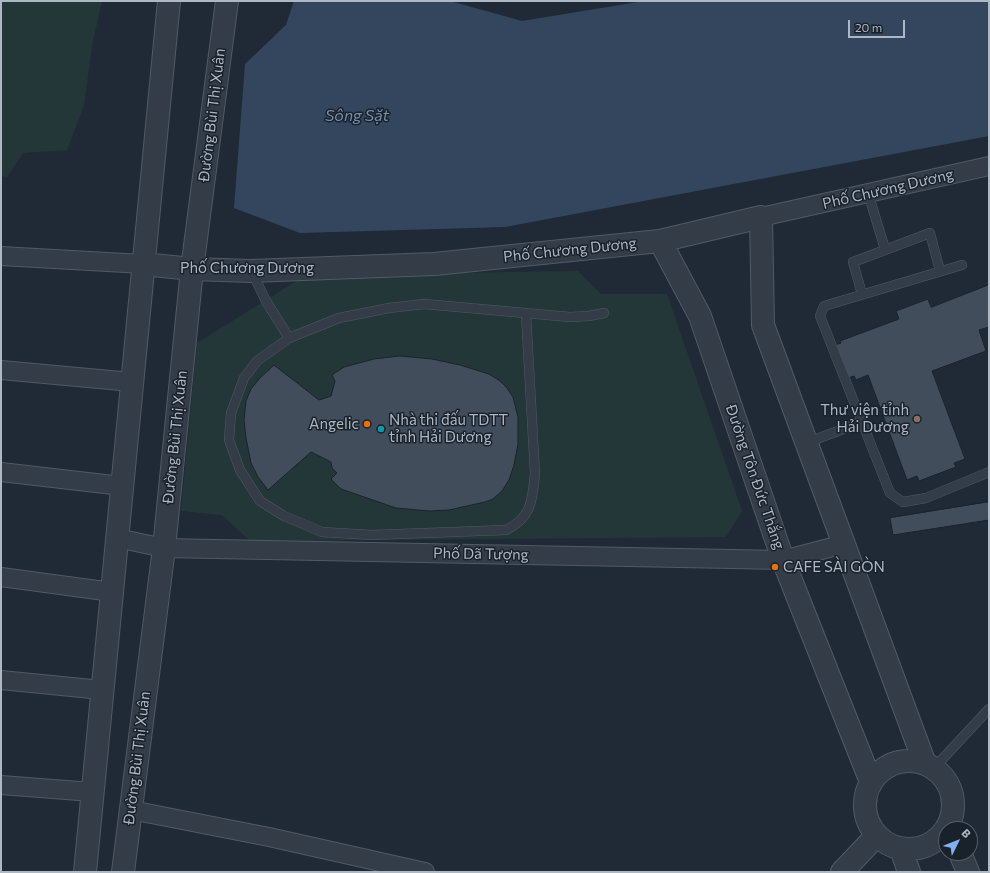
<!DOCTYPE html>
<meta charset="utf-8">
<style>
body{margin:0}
#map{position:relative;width:990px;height:873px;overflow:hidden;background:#202a36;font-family:Commissioner,sans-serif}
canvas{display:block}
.frame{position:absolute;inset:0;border:2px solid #aeb7c4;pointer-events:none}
.north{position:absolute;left:938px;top:821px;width:40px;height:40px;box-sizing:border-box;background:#19212b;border:1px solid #555d68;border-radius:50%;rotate:47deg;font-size:11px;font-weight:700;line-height:16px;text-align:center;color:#aeb7c4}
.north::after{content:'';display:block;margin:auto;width:14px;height:18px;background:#81b0f5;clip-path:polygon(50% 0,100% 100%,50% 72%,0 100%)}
.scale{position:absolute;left:848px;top:20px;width:57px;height:18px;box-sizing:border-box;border:2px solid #aeb7c4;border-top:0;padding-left:5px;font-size:12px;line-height:14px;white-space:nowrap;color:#aeb7c4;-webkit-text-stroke:3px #19212b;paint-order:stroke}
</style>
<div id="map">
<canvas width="990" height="873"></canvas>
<div class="frame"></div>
<div class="north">B</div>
<div class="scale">20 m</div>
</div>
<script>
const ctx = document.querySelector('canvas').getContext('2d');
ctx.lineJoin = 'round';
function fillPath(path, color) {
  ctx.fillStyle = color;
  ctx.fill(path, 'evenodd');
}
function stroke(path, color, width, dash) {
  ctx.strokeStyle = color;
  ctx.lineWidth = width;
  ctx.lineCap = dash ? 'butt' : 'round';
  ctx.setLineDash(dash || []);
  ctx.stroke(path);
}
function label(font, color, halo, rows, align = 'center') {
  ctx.font = font + ' Commissioner,sans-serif';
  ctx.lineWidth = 3;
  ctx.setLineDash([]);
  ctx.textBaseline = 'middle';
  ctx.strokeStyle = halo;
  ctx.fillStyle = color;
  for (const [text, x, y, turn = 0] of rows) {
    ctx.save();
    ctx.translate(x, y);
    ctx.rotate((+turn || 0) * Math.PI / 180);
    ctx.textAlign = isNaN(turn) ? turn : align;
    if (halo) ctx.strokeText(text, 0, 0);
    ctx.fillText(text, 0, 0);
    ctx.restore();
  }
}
fillPath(new Path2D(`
 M1,1H102L92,46L84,105L67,150L23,153L7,177L1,176Z
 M578,271L601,294H667L742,511L726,537L250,541L222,515L181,511L197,343L306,275Z`), '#233738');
fillPath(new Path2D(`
 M294,1H450L522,21L644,1H989V136L505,227L300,233L234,208L245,64L286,25Z`), '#34465e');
const building = new Path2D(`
 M989,285V327L979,330L986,351L932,371L965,459L954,463L956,467L919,481L917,476L907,480L868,375L856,380L854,376L848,378L835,345L841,343L840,341L899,319L896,311L928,299L931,307Z
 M400,356L432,359L460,365L489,374L500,381L507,388L513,397L518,417V444L514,465L509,480L502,491L493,499L485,502L449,510L429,511L396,508L341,489L331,479L337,473L332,468L331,462L311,452L268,490L258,477L251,463L246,438L244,420L246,401L251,389L260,378L274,365L319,400L331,396L335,381L332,375L344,367L374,359Z
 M989,502V520L893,535L890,518Z`);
fillPath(building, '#414d5b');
stroke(building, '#1b232d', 1);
const service = new Path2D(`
 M868,193L885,249
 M962,265L824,306L820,316L890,493L903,502L926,498L989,472
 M252,272L266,301L289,338L339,318L389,308L424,304L570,317L589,316L604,313
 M862,294L853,262L930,233L940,271
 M289,338L257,361L244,378L231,413L229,440L240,470L260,501L284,516L322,532L372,535L506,530C532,517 532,501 535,474L526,314
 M806,443L862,422
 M934,768L989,709`);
const minor = new Path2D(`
 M761,217L989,166
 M1,256L143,264
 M1,370L132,382
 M1,472L122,486
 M117,538L164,548L783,560L844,544
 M1,577L112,592
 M1,680L102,690
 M1,785L92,792
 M131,810L269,837L425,872`);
const tertiary = new Path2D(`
 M660,241L700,316L783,560L871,782
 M143,264L192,269L251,271L434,264L660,241L761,217L763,325L925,764
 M865 805a44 44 0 1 1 88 0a44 44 0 1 1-88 0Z
 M901,849L909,872
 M960,853L968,872
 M85,872L169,1
 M123,872L164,548L192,269L227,1
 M842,872L877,835`);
stroke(service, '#515a65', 10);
stroke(minor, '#515a65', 20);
stroke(tertiary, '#515a65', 24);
stroke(service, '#333c47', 9);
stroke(minor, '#333c47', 18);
stroke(tertiary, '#333c47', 22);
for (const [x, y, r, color] of [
 [917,419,4,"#8d6e63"],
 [367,424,4,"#e8710a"],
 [381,429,4,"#0f9aa8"],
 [775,567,4,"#e8710a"]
]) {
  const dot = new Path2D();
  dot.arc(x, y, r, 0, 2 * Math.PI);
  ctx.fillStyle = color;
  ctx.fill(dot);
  stroke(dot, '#19212b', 1.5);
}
label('15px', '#aeb7c4', '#19212b', [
 ["Đường Bùi Thị Xuân",212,115,-83],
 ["Phố Chương Dương",888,189,-13],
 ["Phố Chương Dương",570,250,-6],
 ["Phố Chương Dương",247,268],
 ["Đường Bùi Thị Xuân",175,437,-84],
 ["Đường Tôn Đức Thắng",755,477,71],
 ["Phố Dã Tượng",481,554,1],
 ["Đường Bùi Thị Xuân",137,758,-83]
]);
label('15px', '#aeb7c4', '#19212b', [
 ["Thư viện tỉnh",909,410],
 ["Hải Dương",909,427],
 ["Nhà thi đấu TDTT",389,420,"left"],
 ["tỉnh Hải Dương",389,437,"left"],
 ["Angelic",359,424],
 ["CAFE SÀI GÒN",783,567,"left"]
], 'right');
label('italic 16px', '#768eac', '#19212b', [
 ["Sông Sặt",357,116]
]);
</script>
